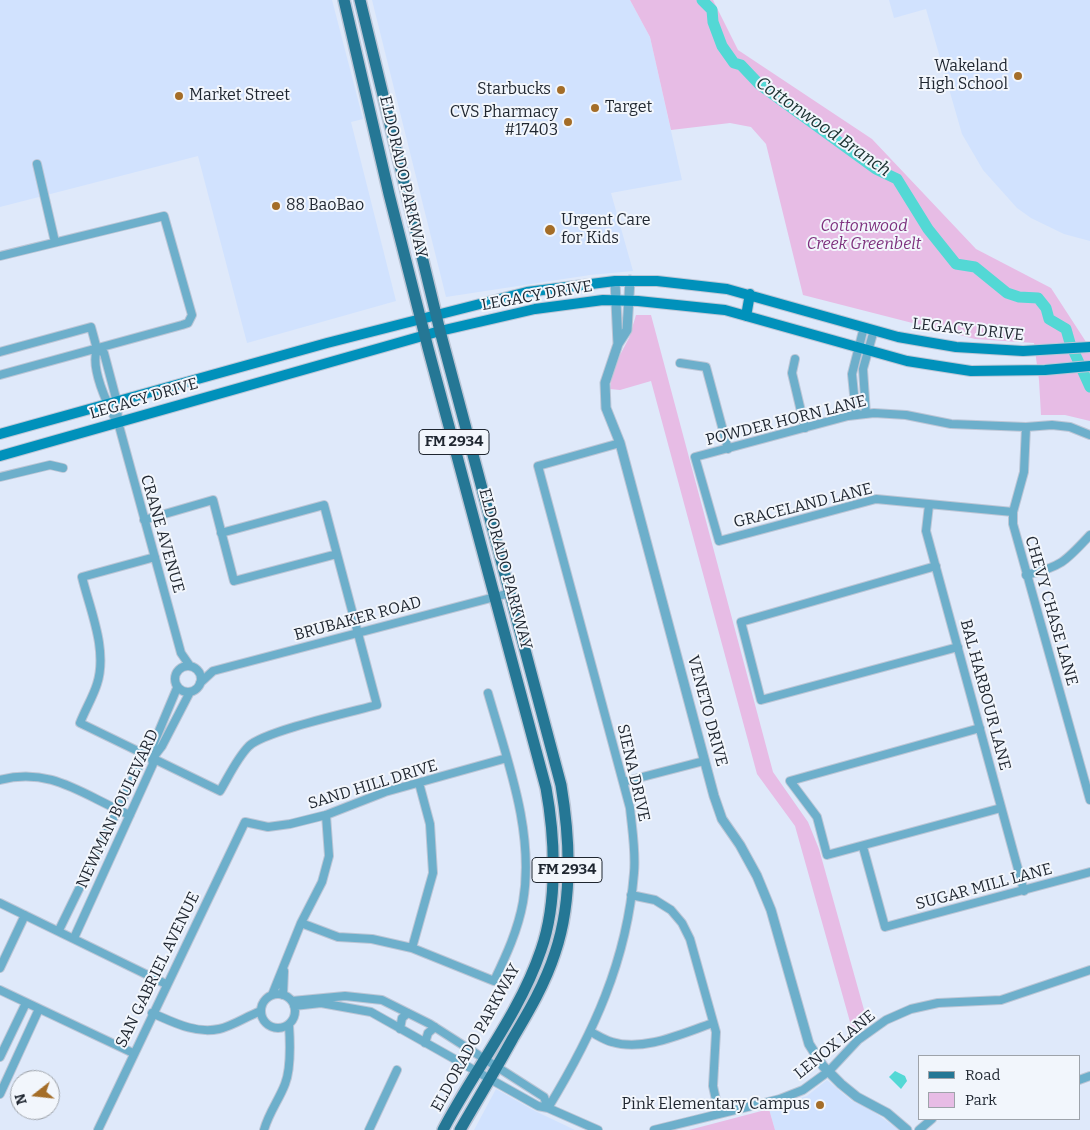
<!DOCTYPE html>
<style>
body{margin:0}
#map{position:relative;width:1090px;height:1130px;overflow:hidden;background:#dfe9fa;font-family:Bitter,serif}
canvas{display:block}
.legend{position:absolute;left:918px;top:1055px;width:162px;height:65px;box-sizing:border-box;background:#f2f6fc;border:1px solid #9ea3aa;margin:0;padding:6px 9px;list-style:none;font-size:15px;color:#1f2630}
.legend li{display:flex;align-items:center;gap:10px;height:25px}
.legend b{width:25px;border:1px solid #9ea3aa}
.north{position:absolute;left:10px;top:1070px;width:50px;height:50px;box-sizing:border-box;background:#f2f6fc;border:1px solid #9ea3aa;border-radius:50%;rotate:254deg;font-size:14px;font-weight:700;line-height:20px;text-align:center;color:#1f2630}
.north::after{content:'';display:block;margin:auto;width:18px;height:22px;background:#a46d28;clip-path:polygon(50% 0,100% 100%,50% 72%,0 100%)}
</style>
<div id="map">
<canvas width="1090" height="1130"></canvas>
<ul class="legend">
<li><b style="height:6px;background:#257795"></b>Road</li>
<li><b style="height:14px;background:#e7bce5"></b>Park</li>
</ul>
<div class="north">N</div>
</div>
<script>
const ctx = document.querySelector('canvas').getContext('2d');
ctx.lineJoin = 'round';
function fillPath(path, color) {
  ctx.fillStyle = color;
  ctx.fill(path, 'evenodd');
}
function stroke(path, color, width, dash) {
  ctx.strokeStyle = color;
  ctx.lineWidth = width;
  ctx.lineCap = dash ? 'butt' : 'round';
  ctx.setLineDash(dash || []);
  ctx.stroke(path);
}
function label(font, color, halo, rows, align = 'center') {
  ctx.font = font + ' Bitter,serif';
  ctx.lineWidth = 4;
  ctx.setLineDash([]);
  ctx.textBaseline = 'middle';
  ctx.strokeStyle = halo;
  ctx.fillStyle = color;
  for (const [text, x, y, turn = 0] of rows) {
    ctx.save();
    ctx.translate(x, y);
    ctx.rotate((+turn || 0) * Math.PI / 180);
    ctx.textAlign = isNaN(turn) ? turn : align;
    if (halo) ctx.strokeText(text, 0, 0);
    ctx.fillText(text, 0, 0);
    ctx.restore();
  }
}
fillPath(new Path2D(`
 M0,0H332L363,119L351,122L396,301L247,343L198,156L0,207Z
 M372,0H630L650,37L682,180L611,193L633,271L590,275L446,297Z
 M889,0H1090V241L1064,234L1031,218L1017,208L983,170L962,134L926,9L894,18Z
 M827,1080L852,1101L870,1109L899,1130H775L769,1109L807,1096Z
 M496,1089L535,1111L575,1130H474Z`), '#d1e2fe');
fillPath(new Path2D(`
 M630,0H713L738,50L872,139L976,249L1051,288L1090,348V421L1065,415H1041L1039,380L1034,343L975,339L803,295L766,144L751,127L730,123L671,130L650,37Z
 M636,315H651L773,772L808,822L819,849L868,1024L852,1029L795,826L757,774L651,381L620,390L610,389L613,368L629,338Z
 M769,1109L775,1130H689Z`), '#e7bce5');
fillPath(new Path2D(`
 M895,1071L905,1076L907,1081L901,1089L889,1077Z`), '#53d8d5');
stroke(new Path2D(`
 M702,0L712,10L713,22L722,46L734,63L741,65L759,84L876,169L897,179L928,229L956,264L975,267L1007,293L1019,297L1038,298L1046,308L1049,319L1066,329L1070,343L1090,387`), '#53d8d5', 11);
const minor = new Path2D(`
 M37,164L55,242
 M0,256L164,216L192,315L188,323L182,325L0,375
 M97,349L104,353L117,402L118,422L181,653L190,666
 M97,349C90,368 107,404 117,422
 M0,352L91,327L97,349
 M795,359L792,373L805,428
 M680,363L706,367L728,449
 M866,414L863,369L874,330
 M856,415L852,374L864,327
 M1026,427L1024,472L1013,512V524L1090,800
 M0,477L50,465L63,468
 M929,505L926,531L1024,891
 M1013,512L876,499L719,541L695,457L848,416L874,413L906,415L951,424L1026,427L1052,425L1070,427L1090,435
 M144,520L213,500L234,581L337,554
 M155,557L82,577C90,610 108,650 97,684C93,697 85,710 80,723L220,791C229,776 237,758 249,746C265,731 351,712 377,705L324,505L221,533
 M936,566L741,622L761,700L958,647
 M1026,575C1061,567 1066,561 1090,535
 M175 679a13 13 0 1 1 26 0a13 13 0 1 1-26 0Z
 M200,683L213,671L510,593
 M980,728L790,781L817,817L827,855L1001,808
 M0,780C51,766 84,796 130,815
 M623,782L704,761
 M863,847L885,927L1090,872
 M631,895L655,900L671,910L682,923L690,939L716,1032L713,1086L719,1114
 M0,903L166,984
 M301,923L338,937L372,939L412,948L494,981C506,956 518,930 523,902C535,832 507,760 488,693
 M59,930L142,760L151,750L177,688
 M74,938L153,764L152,759L162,746L190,692
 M412,948L433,873L430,824L419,783
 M0,968L25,915
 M0,990L133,1053
 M261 1011a17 17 0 1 1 34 0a17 17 0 1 1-34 0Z
 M272,995L301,923L322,882L329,856L326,815
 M283,995L284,971
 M292,1001L345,996L382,1000L430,1024L544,1097L548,1108
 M294,1006L321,1003L371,1012L538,1106L548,1108L598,1130
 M152,1013C173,1022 195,1034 219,1029C233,1026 247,1016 261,1011
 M400,1029L402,1018L408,1013
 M591,1032C597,1035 604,1040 612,1042C644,1052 683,1033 713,1023
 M425,1043L428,1033L435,1027
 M0,1057L26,1003
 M1079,1080L1090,1076
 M0,1094L39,1009
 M548,1108C593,1034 627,961 634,873C636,851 632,829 630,808L538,466L620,443
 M98,1130L245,822L268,827L290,824L326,815L385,792L507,758
 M264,1130C269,1112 279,1100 285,1084C291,1069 290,1040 289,1025
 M369,1130L397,1070
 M654,1130L780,1099L803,1090L829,1071L858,1040L886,1020L911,1009L938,1003L1001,1000L1090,970
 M919,1130L932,1119`);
const tertiary = new Path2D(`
 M630,280L627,330L618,344L605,383L606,408L620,443L714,796L722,819L740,845L757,876L771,910L809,1044L823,1066L841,1084L857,1097L887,1113L907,1130
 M615,281L618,344`);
const secondary = new Path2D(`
 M746,316L750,294
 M0,434L327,343L527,292L615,281H657L727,289L898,337L956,347L1023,351L1090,347
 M0,456L440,331L535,309L603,300L638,301L725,310L907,361L971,371L1045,370L1090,366`);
const primary = new Path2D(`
 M344,0L389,194L428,348L546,788C555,837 558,902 541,950C519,1015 474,1070 443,1130
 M360,0L440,331L561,785C570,839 573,900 555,953C545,984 529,1011 513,1038C496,1069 478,1099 460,1130`);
stroke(minor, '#bcc6d6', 10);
stroke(tertiary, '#bcc6d6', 11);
stroke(secondary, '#bcc6d6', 12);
stroke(primary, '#bcc6d6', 14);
stroke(minor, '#6dafcb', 8);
stroke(tertiary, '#6dafcb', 9);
stroke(secondary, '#0091bb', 10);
stroke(primary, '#257795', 11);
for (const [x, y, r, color] of [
 [1018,76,5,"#a46d28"],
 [561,90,5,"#a46d28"],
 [179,96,5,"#a46d28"],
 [595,108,5,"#a46d28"],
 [568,122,5,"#a46d28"],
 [276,206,5,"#a46d28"],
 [550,230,6,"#a46d28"],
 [820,1105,5,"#a46d28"]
]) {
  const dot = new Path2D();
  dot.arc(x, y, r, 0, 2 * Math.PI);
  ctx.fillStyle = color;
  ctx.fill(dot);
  stroke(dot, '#f2f6fc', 2);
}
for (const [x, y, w] of [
 [454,442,70],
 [567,870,70]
]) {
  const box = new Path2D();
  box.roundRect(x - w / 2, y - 12.5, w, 25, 4);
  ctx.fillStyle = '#f2f6fc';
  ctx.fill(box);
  stroke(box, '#1f2630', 1);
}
label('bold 15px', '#1f2630', null, [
 ["FM 2934",454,442],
 ["FM 2934",567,870]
]);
label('16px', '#1f2630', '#f2f6fc', [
 ["Wakeland",1008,67],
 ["High School",1008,85],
 ["Starbucks",551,90],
 ["Market Street",189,96,"left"],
 ["Target",605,108,"left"],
 ["CVS Pharmacy",558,113],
 ["#17403",558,131],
 ["88 BaoBao",286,206,"left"],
 ["Urgent Care",561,221,"left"],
 ["for Kids",561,239,"left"],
 ["Pink Elementary Campus",810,1105]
], 'right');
label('16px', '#1f2630', '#f2f6fc', [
 ["ELDORADO PARKWAY",403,177,77],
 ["LEGACY DRIVE",537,296,-10],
 ["LEGACY DRIVE",968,330,6],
 ["LEGACY DRIVE",144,399,-16],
 ["POWDER HORN LANE",786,421,-14],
 ["GRACELAND LANE",803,506,-14],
 ["CRANE AVENUE",162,534,74],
 ["ELDORADO PARKWAY",505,569,75],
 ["CHEVY CHASE LANE",1051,611,74],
 ["BRUBAKER ROAD",358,619,-15],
 ["BAL HARBOUR LANE",985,695,75],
 ["VENETO DRIVE",707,711,75],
 ["SIENA DRIVE",633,773,77],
 ["SAND HILL DRIVE",373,785,-17],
 ["NEWMAN BOULEVARD",118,809,-65],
 ["SUGAR MILL LANE",984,887,-15],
 ["SAN GABRIEL AVENUE",158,970,-64],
 ["ELDORADO PARKWAY",476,1038,-61],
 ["LENOX LANE",835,1045,-39]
]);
label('italic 16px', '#7e317e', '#f2f6fc', [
 ["Cottonwood",864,227],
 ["Creek Greenbelt",864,245]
]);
label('italic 18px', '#1b3231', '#f2f6fc', [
 ["Cottonwood Branch",823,127,35]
]);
</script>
